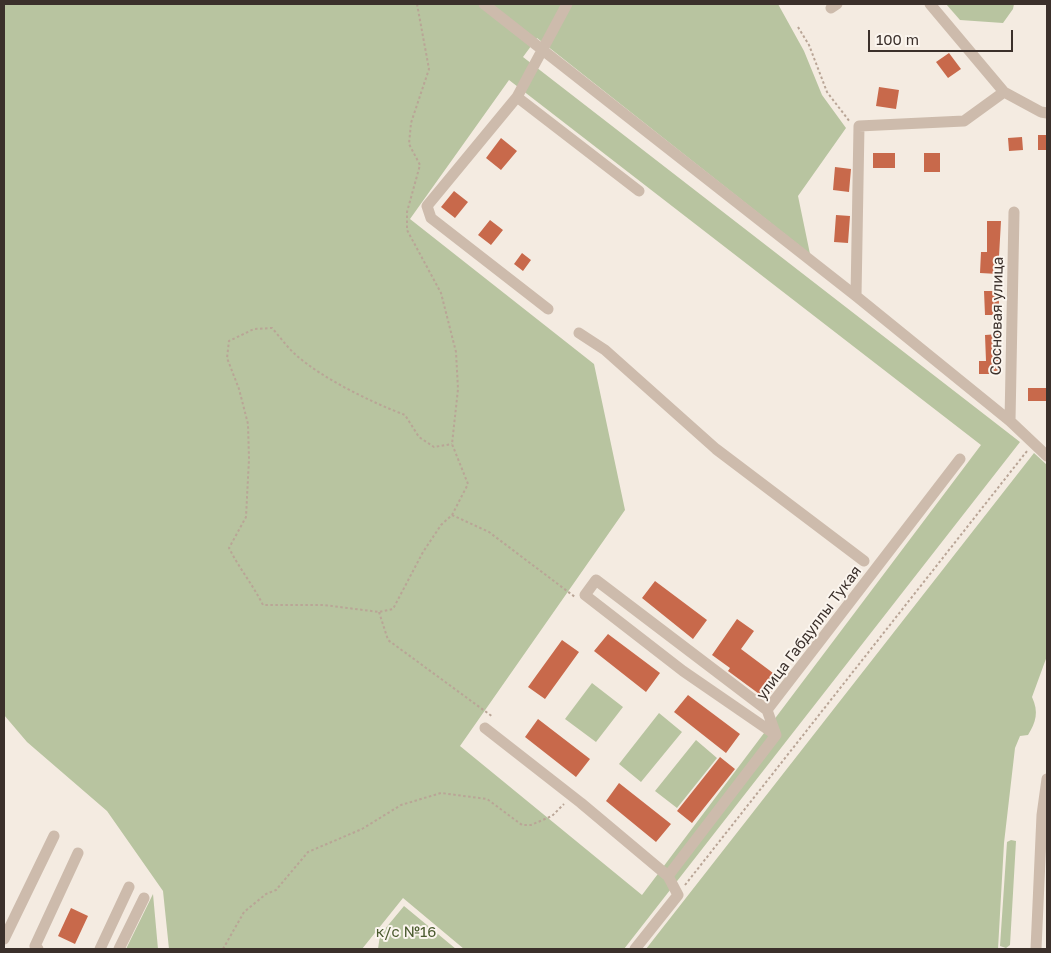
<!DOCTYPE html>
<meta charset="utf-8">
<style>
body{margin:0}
#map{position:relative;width:1051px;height:953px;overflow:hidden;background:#f4ebe1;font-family:"Golos Text",sans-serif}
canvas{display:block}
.frame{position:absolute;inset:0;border:5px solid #3b302b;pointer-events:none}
.scale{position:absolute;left:868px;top:30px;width:145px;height:22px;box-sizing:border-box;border:2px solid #3b302b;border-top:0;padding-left:6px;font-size:15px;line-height:18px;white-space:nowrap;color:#3b302b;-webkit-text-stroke:4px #fbf5ee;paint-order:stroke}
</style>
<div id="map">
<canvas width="1051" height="953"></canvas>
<div class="frame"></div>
<div class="scale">100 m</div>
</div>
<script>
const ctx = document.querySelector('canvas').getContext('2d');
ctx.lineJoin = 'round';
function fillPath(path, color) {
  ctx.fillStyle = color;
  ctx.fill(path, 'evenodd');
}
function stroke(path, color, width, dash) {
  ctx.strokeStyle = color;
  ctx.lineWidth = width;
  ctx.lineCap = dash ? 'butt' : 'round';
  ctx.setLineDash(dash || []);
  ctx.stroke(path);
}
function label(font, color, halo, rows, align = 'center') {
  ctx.font = font + ' "Golos Text",sans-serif';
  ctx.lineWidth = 4;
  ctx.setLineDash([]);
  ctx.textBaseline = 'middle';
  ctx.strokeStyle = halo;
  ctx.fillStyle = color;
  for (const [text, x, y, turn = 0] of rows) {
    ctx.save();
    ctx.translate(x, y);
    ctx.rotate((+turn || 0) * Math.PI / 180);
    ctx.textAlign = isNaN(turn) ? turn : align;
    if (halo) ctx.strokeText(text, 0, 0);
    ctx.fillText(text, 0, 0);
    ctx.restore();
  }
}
fillPath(new Path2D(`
 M4,4H778L804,51L822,95L846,128L798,196L810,254L537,38L523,57L1020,442L624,949H464L403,898L362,949H169L163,891L107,811L27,742L4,715ZM509,80L981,445L642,895L460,746L625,510L594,364L410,219Z
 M946,4H1014L1013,9L1003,23L960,20Z
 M1034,453L1047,465V656L1032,697C1039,712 1036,722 1028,735L1020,736L1015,748L1004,843L998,949H646Z
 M592,683L623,707L596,742L565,719Z
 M659,713L682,732L641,782L619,764Z
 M696,740L717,758L677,808L655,791Z
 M1011,840L1016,841L1010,945L1006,948L1000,946L1007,842Z
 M153,894L158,949H126Z
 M404,906L456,949H378L380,935Z`), '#b8c4a0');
fillPath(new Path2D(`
 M949,53L961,69L948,78L936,62Z
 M879,87L899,90L896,109L876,106Z
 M1038,135H1047V150H1038Z
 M1022,137L1023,150L1009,151L1008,138Z
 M501,138L517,151L501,170L486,158Z
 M873,153H895V168H873Z
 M924,153H940V172H924Z
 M835,167L851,169L849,192L833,190Z
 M454,191L468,202L455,218L441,207Z
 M836,215L850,216L848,243L834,242Z
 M490,220L503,230L491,245L478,235Z
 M987,221H1001L998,274L980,273L981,252H987Z
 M522,253L531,260L523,271L514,264Z
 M984,291H998L1000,315H985Z
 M999,334L998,374H979V361H986L985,335Z
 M1028,388H1047V401H1028Z
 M655,581L707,620L693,639L642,598Z
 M737,619L754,631L741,649L781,679L766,699L728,671L730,668L712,655Z
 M608,634L660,673L646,692L594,651Z
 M562,640L579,652L545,699L528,687Z
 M688,695L740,734L726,753L674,712Z
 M538,719L590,759L576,777L525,737Z
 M720,757L735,769L692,823L677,811Z
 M619,783L671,824L656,842L606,801Z
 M71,908L88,916L75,944L58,936Z`), '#c8694b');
stroke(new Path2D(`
 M417,4L429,69L411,123L409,144L420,165L407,212V230L441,293L456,352L458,389L452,444L468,484L452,515L441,525L423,552L393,609L379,612L324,605H263C253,585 239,568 229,548L246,517L249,459L248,424L239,389L227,358L229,341L254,329L272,328C280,337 287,347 296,355C323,379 371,402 405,415L419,437L434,447L452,444
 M798,27L809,45L827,92L850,122
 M452,515L489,532L575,597
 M379,612L388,640L493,717
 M685,885L1027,451
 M223,949L244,912L266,894L276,890L308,852L362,829L401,805L441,793L487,799L522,825H531L552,816L564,804`), '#b9a596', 2, [2.5, 2.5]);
stroke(new Path2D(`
 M484,4L856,296L1010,421L1047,456
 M930,4L1004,92L1041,112L1047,113
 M831,8L837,4
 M517,97L639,191
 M856,296L859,126L964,121L1004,92
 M548,309L431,218L427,206L517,97L567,4
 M579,333L605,350L716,449L864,561
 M1010,421L1014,212
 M767,710L596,580L585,595L683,671L776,735
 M485,728L581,803L668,876L678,895L635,949
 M668,876L776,735L767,710L960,459
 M4,939L54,836
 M38,949L35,946L78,853
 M100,949L129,887
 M119,949L144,898
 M1036,949L1042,815L1047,779`), '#cdbbac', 11);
label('15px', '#3b302b', '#fbf5ee', [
 ["Сосновая улица",997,316,-89],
 ["улица Габдуллы Тукая",809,633,-53]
]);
label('15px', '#4a5a2e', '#fbf5ee', [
 ["к/с №16",406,932]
]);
</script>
